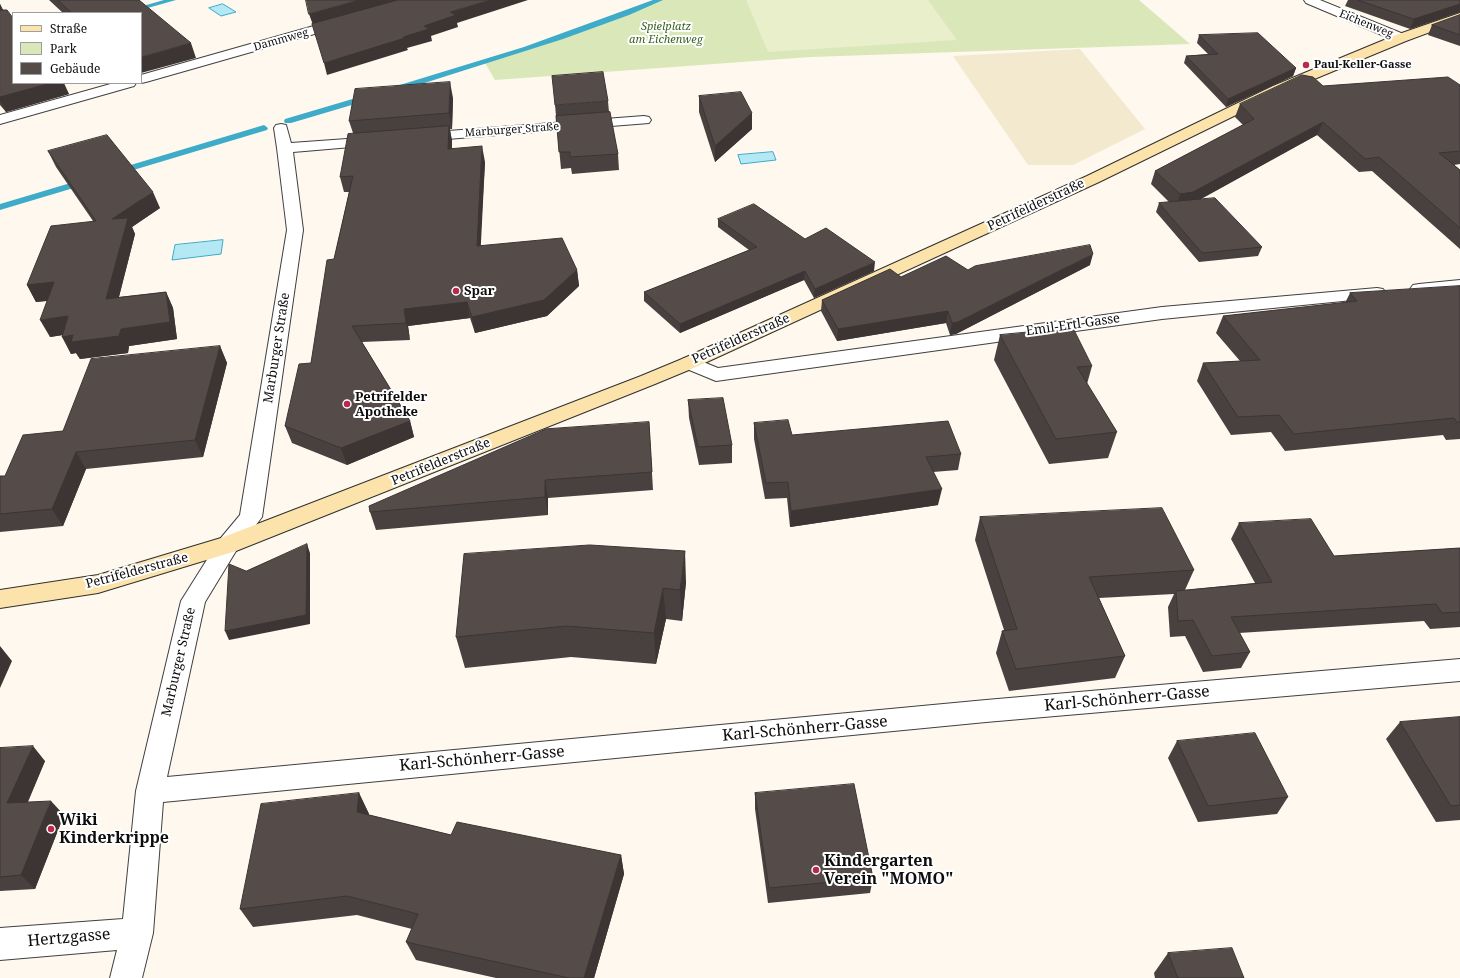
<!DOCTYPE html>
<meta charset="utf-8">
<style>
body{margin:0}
#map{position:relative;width:1460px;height:978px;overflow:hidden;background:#fef8ee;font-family:"Noto Serif",serif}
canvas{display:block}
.legend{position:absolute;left:12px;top:12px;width:130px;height:72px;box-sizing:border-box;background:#fff;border:1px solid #9e9e9e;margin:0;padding:5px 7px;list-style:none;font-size:12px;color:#0d0d0d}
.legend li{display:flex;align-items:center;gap:8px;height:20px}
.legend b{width:20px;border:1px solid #9e9e9e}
</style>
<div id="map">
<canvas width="1460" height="978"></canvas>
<ul class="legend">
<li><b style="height:5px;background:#fce3ab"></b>Straße</li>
<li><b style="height:11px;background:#dae7b9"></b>Park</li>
<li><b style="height:11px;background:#554c4a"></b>Gebäude</li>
</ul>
</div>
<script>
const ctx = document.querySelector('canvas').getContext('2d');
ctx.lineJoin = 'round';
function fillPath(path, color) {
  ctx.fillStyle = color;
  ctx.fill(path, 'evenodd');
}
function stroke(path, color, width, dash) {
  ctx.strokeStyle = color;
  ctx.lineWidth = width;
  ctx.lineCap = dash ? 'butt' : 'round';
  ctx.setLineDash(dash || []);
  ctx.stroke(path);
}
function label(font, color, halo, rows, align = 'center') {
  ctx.font = font + ' "Noto Serif",serif';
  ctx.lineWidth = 4;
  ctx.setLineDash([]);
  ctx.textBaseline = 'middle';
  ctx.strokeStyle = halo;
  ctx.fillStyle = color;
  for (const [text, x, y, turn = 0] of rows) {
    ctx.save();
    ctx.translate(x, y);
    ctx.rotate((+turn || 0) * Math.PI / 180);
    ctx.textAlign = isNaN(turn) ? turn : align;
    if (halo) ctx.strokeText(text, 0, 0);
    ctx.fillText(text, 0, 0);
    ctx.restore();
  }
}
fillPath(new Path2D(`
 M1080,49L1145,129L1073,165H1028L953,56Z`), '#f3e9cf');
fillPath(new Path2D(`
 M659,0H1139L1190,44L810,57L495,80L485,63L606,22Z`), '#dae7b9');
fillPath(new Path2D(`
 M746,0H928L957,40L768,52Z`), '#e9efca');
const water = new Path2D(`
 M223,4L236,12L221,16L209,8Z
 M773,152L776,160L741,164L738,155Z
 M223,240L221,254L172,260L175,245Z`);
fillPath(water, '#b4e8f4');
stroke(water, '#3eabc8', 1);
fillPath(new Path2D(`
 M164,0H176L130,13H118Z
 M653,0H663L629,15L563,39L396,92H390L389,90L390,88L524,47Z
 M366,95H369L373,97L372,99L291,123H285L284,121L285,119Z
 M264,125L268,128L267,130L120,174L117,175L112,172L114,170Z
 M84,179L87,180L89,182L87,184L0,210V204Z`), '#3eabc8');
const minor = new Path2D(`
 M1304,0H1320L1406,35L1407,38L1406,41H1396L1306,3Z
 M342,18L346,19L348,22L346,25L146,82L141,83V75Z
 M114,83H136L134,86L0,124V115Z
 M644,116L649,117L651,120L649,123L422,141L417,140L415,137L417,134L422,133Z
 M281,124L286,125L291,143L375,137L380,138L382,141L380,144L375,145L293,152L303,230L262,517L236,551L205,602L167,777L986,700L1460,659V681L986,722L163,802L153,933L142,978H110L117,950L0,960V928L123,919L136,791L181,601L220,539L240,515L287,230L277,148L274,128L276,125Z
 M1460,280V290L1419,294L1413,293L1410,289L1413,285L1419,284Z
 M1377,288L1383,289L1386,293L1383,297L1162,319L716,381L682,367L679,363L682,359L689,357L696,359L718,368L1162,307Z`);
const secondary = new Path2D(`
 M1460,13V21L1406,41L1283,92L1099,182L696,367L655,384L236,551L98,593L0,608V590L98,575L221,538L641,376L682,359L1087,176L1273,86L1396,35Z`);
stroke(minor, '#404040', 2);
stroke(secondary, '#2f2f2f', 2);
fillPath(minor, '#fff');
fillPath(secondary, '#fce3ab');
fillPath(new Path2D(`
 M49,0H139L196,58L141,13H63Z
 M1348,0H1460V12L1410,29L1345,6Z
 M0,4L3,10L69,94L6,112L0,105Z
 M1460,15V46L1428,35L1432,25Z
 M1199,35L1296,68L1293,76L1226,107L1184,63L1186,56L1208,54L1197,43Z
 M1460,85V164L1454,165L1460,170V249L1372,171L1359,172L1317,135L1201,199L1262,247L1258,256L1199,262L1156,212L1159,203L1169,202L1151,184L1155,171L1243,125L1235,117L1240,104L1323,86Z
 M699,96L752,113V129L715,162L699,112Z
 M453,98L452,129H450L452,141V149L485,162L480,246L577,270L579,286L547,316L475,333L470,318L408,326L410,340L362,342L410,421L414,437L347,465L292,443L285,426L311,363L349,192H344L340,177L353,133L349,121Z
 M608,101L609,112L618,154L619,170L572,174L571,168L561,169L555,105Z
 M48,151L160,208L132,227L135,234L119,297L166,292L173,308L177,339L129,346L128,353L80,359L76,353L71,354L62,335L50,337L47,301L36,302L27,285L93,221L56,167Z
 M718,219L805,239L874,271L814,298L804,280L680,333L644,301V292L749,250L718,227Z
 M1090,265L956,334L950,335L946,323L837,341L821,311L822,300L901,277L968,270Z
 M1460,286V439L1446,440L1443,435L1285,451L1271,432L1231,435L1197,381L1203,363L1240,361L1216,333L1223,316L1345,303L1350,293Z
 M1000,335L1092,366L1087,384L1117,432L1108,458L1049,464L994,360Z
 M220,346L227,363L203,457L86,469L63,526L0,532V476H5L63,431Z
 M688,400L732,445V463L699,465L689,418Z
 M649,422L653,490L548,498V515L376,530L370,512Z
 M754,423L792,435L961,454L958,470L933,472L938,505L790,527L787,498L765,499L754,439Z
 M980,517L1194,570L1185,590L1255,583L1231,539L1239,523L1334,556L1460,548V627L1430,629L1424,621L1239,633L1250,652L1241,668L1203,672L1185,636L1170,637L1168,607L1174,594L1099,598L1125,656L1115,678L1009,691L996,653L1002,631L1004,630L975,540Z
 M686,582L682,621L666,619L656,664L571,657L465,668L456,637Z
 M1460,717V820L1436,822L1386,739L1400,722Z
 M1177,741L1288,797L1277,814L1198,822L1168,758Z
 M0,748L45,761L28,802L64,815L35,889L0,891Z
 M359,793L369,814V815L451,835L621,855L624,874L594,978H496L416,960L406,942L412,929L357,915L253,927L240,909Z
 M755,793L873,878L870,893L768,903L755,809Z
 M1168,953L1244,978H1155L1154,973Z`), '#494140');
fillPath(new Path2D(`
 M359,0H402L313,25L309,14Z
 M490,0H528L457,23L458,27L431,36L432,41L407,48L408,50L327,75L324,63L403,37L450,12Z
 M0,4L4,12L0,13Z
 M1460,4V12L1410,29L1414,19Z
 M191,43L196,58L141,73V57Z
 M1296,68L1293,76L1226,107L1228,99Z
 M450,82L453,98L452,129L449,113Z
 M51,83H64L69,94L6,112L0,101V97Z
 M752,113V129L715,162V146Z
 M1323,122L1317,135L1188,206L1176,208L1180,194Z
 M449,126L452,141L451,164L448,149Z
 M482,146L485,162L480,262L477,246Z
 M153,192L160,208L132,227L135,234L114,316L106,299L112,219Z
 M1093,254L1090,265L956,334L950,335L952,323Z
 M875,262L874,271L814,298L815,289Z
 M577,270L579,286L547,316L475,333L472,317Z
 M805,271L804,280L680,333V324Z
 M54,282L63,299L36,302L27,285Z
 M166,292L173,308L177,339L129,346L128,353L80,359L76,353L71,354L62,337L121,329Z
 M467,302L470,318L408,326L410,340L406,323L404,309Z
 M948,311L946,323L837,341L838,329Z
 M68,316L77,333L50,337L40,320Z
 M220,346L227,363L203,457L195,440Z
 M410,421L414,437L347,465L341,448Z
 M76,452L86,469L63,526L52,509Z
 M545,480L548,498V515L545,497Z
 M942,489L938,505L790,527L791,511Z
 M307,544L310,553V624L229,640L225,631Z
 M685,551L686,582L682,621L680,590Z
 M663,588L666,619L656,664L654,633Z
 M0,646L12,661L0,688Z
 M33,746L45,761L21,817L7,803Z
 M359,793L369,814L367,832L357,812Z
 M51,801L64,815L35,889L21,875Z
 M621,855L624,874L594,978H584Z`), '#3c3534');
const building = new Path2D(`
 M58,0H139L191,43L141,57V13H72Z
 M306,0H359L309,14Z
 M398,0H490L450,12L456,15L424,26L429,29L403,37L405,38L324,63L312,24Z
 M1358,0H1460V4L1414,19Z
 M0,10H7L13,18V83H51L0,97Z
 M1460,15V35L1432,25Z
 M1258,33L1296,68L1228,99L1186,56L1218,54L1199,35Z
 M603,72L608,101L555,105L552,76Z
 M1302,75L1313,77L1323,86L1448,77L1460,85V151L1439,153L1460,170V228L1379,157L1365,159L1323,122L1193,192L1180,194L1155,171L1254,119L1240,104Z
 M450,82L449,113L349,121L355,89Z
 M741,92L752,113L715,146L699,96Z
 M610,112L618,154L570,157V152H559L556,116Z
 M449,126L448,149L482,146L477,246L562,238L577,270L544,300L472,317L467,302L404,309L406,323L352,326L410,421L341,448L285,426L299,364L311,363L327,260L334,259L353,176L340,177L348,134Z
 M107,135L153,192L112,219L128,218L106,299L166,292L170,322L121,329L119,336L71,342L73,335L62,337L68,316L40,320L54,282L27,285L51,226L96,221L48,151Z
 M1215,198L1262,247L1202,253L1159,203Z
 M754,204L805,239L826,228L875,262L815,289L805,271L680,324L644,292L757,247L718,219Z
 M1090,245L1093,254L958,322L952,323L948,311L838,329L822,300L890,269L901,277L946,256L968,270L975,266Z
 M1460,286V422H1457L1454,418L1294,434L1279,415L1238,417L1203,363L1260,360L1223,316L1357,301L1350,293Z
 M1073,328L1092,366L1077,367L1117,432L1056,439L1000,335Z
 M220,346L195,440L76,452L52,509L0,514V476H5L23,435L63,431L91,359Z
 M723,398L732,445L698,447L688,400Z
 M788,420L792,435L948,421L961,454L926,457L942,489L791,511L788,482L766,483L754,423Z
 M649,422L652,472L545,480V497L370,512L369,506L546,429Z
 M1162,508L1194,570L1089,577L1125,656L1016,669L1002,631L1017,629L980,517Z
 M1311,519L1334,556L1460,548V612L1442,613L1436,604L1231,617L1250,652L1212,656L1193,620L1178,621L1176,591L1272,582L1239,523Z
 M307,544L306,615L225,631L229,564L246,571Z
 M590,545L685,551L680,590L663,588L654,633L566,626L456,637L464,554Z
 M1460,717V805L1451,806L1400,722Z
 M1255,733L1288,797L1208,806L1177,741Z
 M33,746L7,803L51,801L21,875L0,877V748Z
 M854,784L873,878L769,888L755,793Z
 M359,793L357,812L451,835L457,822L621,855L584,978H569L406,942L418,914L347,896L240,909L261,804Z
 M1232,948L1244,978H1178L1168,953Z`);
fillPath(building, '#554c4a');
stroke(building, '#3c3534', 1);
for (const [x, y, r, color] of [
 [1306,65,4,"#b82a4c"],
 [456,291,4,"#b82a4c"],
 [347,404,4,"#b82a4c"],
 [51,829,4,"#b82a4c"],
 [816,870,4,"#b82a4c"]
]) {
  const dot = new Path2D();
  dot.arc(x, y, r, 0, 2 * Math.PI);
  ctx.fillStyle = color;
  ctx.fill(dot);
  stroke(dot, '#fff', 1.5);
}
label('11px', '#0d0d0d', '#fff', [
 ["Eichenweg",1366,24,22],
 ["Dammweg",281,40,-16],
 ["Marburger Straße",512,130,-4]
]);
label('italic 11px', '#3a6220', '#fff', [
 ["Spielplatz",666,27],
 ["am Eichenweg",666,40]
]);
label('bold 11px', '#0d0d0d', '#fff', [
 ["Paul-Keller-Gasse",1314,65]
], 'left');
label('13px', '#0d0d0d', '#fff', [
 ["Petrifelderstraße",1036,205,-25],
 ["Emil-Ertl-Gasse",1073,325,-8],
 ["Petrifelderstraße",741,339,-24],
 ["Marburger Straße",277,348,-81],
 ["Petrifelderstraße",441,462,-22],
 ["Petrifelderstraße",137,571,-15],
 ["Marburger Straße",179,662,-77]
]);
label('bold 13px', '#0d0d0d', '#fff', [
 ["Spar",464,291],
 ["Petrifelder",355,397],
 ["Apotheke",355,412]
], 'left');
label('16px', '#0d0d0d', '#fff', [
 ["Karl-Schönherr-Gasse",1127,699,-5],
 ["Karl-Schönherr-Gasse",805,729,-5],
 ["Karl-Schönherr-Gasse",482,759,-5],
 ["Hertzgasse",69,938,-5]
]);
label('bold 16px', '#0d0d0d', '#fff', [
 ["Wiki",59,820],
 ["Kinderkrippe",59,838],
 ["Kindergarten",824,861],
 ["Verein \"MOMO\"",824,879]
], 'left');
</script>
